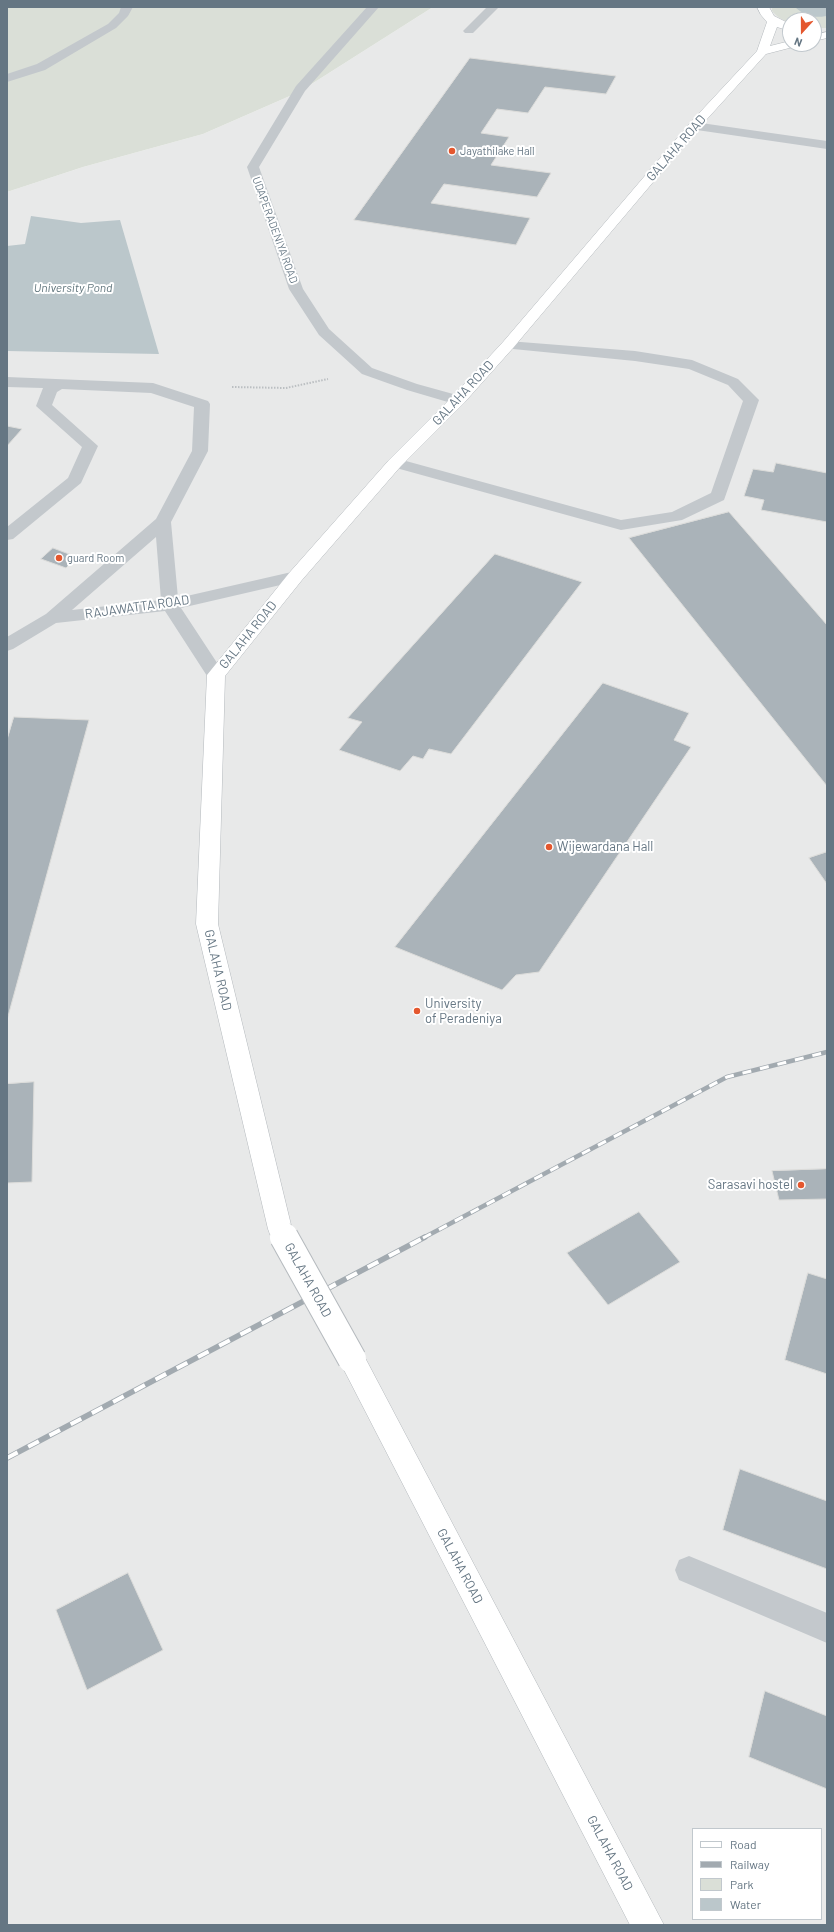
<!DOCTYPE html>
<style>
body{margin:0}
#map{position:relative;width:834px;height:1932px;overflow:hidden;background:#fafaf8;font-family:Barlow,sans-serif}
canvas{display:block}
.frame{position:absolute;inset:0;border:8px solid #657683;pointer-events:none}
.legend{position:absolute;left:692px;top:1828px;width:130px;height:92px;box-sizing:border-box;background:#fff;border:1px solid #c1c8cd;margin:0;padding:5px 7px;list-style:none;font-size:12px;color:#657683}
.legend li{display:flex;align-items:center;gap:8px;height:20px}
.legend b{width:20px;border:1px solid #c1c8cd}
.north{position:absolute;left:782px;top:12px;width:40px;height:40px;box-sizing:border-box;background:#fff;border:1px solid #c1c8cd;border-radius:50%;rotate:201deg;font-size:11px;font-weight:700;line-height:16px;text-align:center;color:#657683}
.north::after{content:'';display:block;margin:auto;width:14px;height:18px;background:#e4572e;clip-path:polygon(50% 0,100% 100%,50% 72%,0 100%)}
</style>
<div id="map">
<canvas width="834" height="1932"></canvas>
<div class="frame"></div>
<ul class="legend">
<li><b style="height:5px;background:#fff"></b>Road</li>
<li><b style="height:5px;background:#a2aab0"></b>Railway</li>
<li><b style="height:11px;background:#dadfd7"></b>Park</li>
<li><b style="height:11px;background:#bbc7cb"></b>Water</li>
</ul>
<div class="north">N</div>
</div>
<script>
const ctx = document.querySelector('canvas').getContext('2d');
ctx.lineJoin = 'round';
function fillPath(path, color) {
  ctx.fillStyle = color;
  ctx.fill(path, 'evenodd');
}
function stroke(path, color, width, dash) {
  ctx.strokeStyle = color;
  ctx.lineWidth = width;
  ctx.lineCap = dash ? 'butt' : 'round';
  ctx.setLineDash(dash || []);
  ctx.stroke(path);
}
function label(font, color, halo, rows, align = 'center') {
  ctx.font = font + ' Barlow,sans-serif';
  ctx.lineWidth = 4;
  ctx.setLineDash([]);
  ctx.textBaseline = 'middle';
  ctx.strokeStyle = halo;
  ctx.fillStyle = color;
  for (const [text, x, y, turn = 0] of rows) {
    ctx.save();
    ctx.translate(x, y);
    ctx.rotate((+turn || 0) * Math.PI / 180);
    ctx.textAlign = isNaN(turn) ? turn : align;
    if (halo) ctx.strokeText(text, 0, 0);
    ctx.fillText(text, 0, 0);
    ctx.restore();
  }
}
fillPath(new Path2D(`
 M433,7H827V1925H7V192L83,167L203,134L299,92ZM790,20H814V44H790ZM693,1829H821V1919H693Z`), '#e8e9e9');
fillPath(new Path2D(`
 M7,7H433L299,92L203,134L83,167L7,192Z
 M772,7H827V28H814V20H790V23C783,20 777,17 772,11Z`), '#dadfd7');
fillPath(new Path2D(`
 M798,7H827V16C814,18 807,17 796,8Z
 M31,216L81,223L120,220L159,354L7,351V246L25,244Z`), '#bbc7cb');
const building = new Path2D(`
 M470,58L616,76L606,94L545,87L528,113L497,109L481,133L509,137L491,165L551,173L537,197L444,184L431,203L530,218L516,245L354,220Z
 M7,426L22,429L7,446Z
 M776,463L827,473V522L761,510L764,500L744,496L753,469L773,472Z
 M729,512L827,625V786L629,538Z
 M53,548L77,557L66,568L41,559Z
 M495,554L582,582L451,754L429,749L423,759L413,756L400,771L339,750L362,722L348,718Z
 M603,683L689,713L674,740L691,747L539,972L516,975L502,990L395,947Z
 M14,717L89,720L7,1020V740Z
 M827,852V884L809,858Z
 M34,1082L32,1182L7,1183V1084Z
 M827,1169V1199L779,1200L772,1171Z
 M639,1212L680,1262L608,1305L567,1253Z
 M808,1273L827,1279V1374L785,1360Z
 M740,1469L827,1501V1569L723,1530Z
 M128,1573L163,1650L87,1690L56,1610Z
 M765,1691L827,1716V1789L749,1757Z`);
fillPath(building, '#aab3b9');
stroke(building, '#dcdcda', 1);
const major = new Path2D(`
 M757,7H769L774,16L790,24V31L777,27L770,46L790,41V44H799L797,46L766,54L698,129L513,348L464,403L401,466L302,580L225,676L218,924L292,1229L289,1237L280,1240L271,1237L268,1229L196,924L207,675L290,572L389,460L452,397L503,342L690,123L757,51L767,22L761,15Z
 M827,32V38L814,41V35Z
 M352,1347L361,1350L664,1925H630L343,1368L339,1359L343,1350Z`);
stroke(major, '#b5babe', 1);
stroke(new Path2D(`
 M232,387L286,388L328,379`), '#bbbfc2', 2, [1.5, 1.5]);
fillPath(new Path2D(`
 M121,7H133L128,16L116,28L45,70L7,82V74L37,64L108,24L119,13Z
 M367,7H379L305,91L259,167L303,289L329,329L372,368L417,384L464,397L466,400L464,403L458,405L407,390L362,374L319,335L289,289L247,167L296,86Z
 M487,7H499L473,33H465L463,31Z
 M694,122L827,141V149L690,129L688,126L690,123Z
 M508,341L635,351L692,360L738,379L759,400L724,500L682,520L621,530L389,466L387,463L389,460L395,458L621,520L672,512L711,493L743,401L728,385L689,369L635,361L503,348L501,345L503,342Z
 M7,377L153,383L208,401L210,404L208,451L171,522L178,598L296,571L302,572L305,576L302,580L181,608L225,675L223,679L216,681L209,679L165,611L56,623L13,649L7,651V637L46,614L156,519L192,451L194,407L151,393L62,389L57,392L52,405L98,446L81,483L13,539L7,540V527L68,478L82,447L36,406L43,388L7,387ZM156,537L161,600L72,610Z
 M689,1556L827,1613V1643L679,1580L675,1570L679,1560Z`), '#c3c8cc');
fillPath(major, '#fff');
const railFar1 = new Path2D(`
 M423,1238L727,1077L827,1052`);
const rail = new Path2D(`
 M7,1458L425,1237`);
stroke(railFar1, '#a2aab0', 4.5);
stroke(rail, '#a2aab0', 5.5);
stroke(railFar1, '#fff', 3, [9]);
stroke(rail, '#fff', 4, [12]);
const majorBridgeFar1 = new Path2D(`
 M280,1229L285,1238`);
const majorBridge = new Path2D(`
 M284,1237L352,1359`);
stroke(majorBridgeFar1, '#b5babe', 23, []);
stroke(majorBridge, '#b5babe', 30, []);
stroke(majorBridgeFar1, '#fff', 22);
stroke(majorBridge, '#fff', 28);
for (const [x, y, r, color] of [
 [452,151,4,"#e4572e"],
 [59,558,4,"#e4572e"],
 [549,847,4,"#e4572e"],
 [417,1011,4,"#e4572e"],
 [801,1185,4,"#e4572e"]
]) {
  const dot = new Path2D();
  dot.arc(x, y, r, 0, 2 * Math.PI);
  ctx.fillStyle = color;
  ctx.fill(dot);
  stroke(dot, '#fff', 1.5);
}
label('11px', '#657683', '#fff', [
 ["Jayathilake Hall",460,151],
 ["guard Room",67,558]
], 'left');
label('11px', '#657683', '#fff', [
 ["UDAPERADENIYA ROAD",275,230,70]
]);
label('italic 12px', '#60757c', '#fff', [
 ["University Pond",73,288]
]);
label('13px', '#657683', '#fff', [
 ["GALAHA ROAD",676,148,-49],
 ["GALAHA ROAD",463,393,-47],
 ["RAJAWATTA ROAD",137,607,-8],
 ["GALAHA ROAD",248,635,-51],
 ["GALAHA ROAD",218,970,77],
 ["GALAHA ROAD",308,1280,61],
 ["GALAHA ROAD",460,1566,62],
 ["GALAHA ROAD",610,1853,62]
]);
label('13px', '#657683', '#fff', [
 ["Wijewardana Hall",557,847],
 ["University",425,1004],
 ["of Peradeniya",425,1019],
 ["Sarasavi hostel",793,1185,"right"]
], 'left');
</script>
